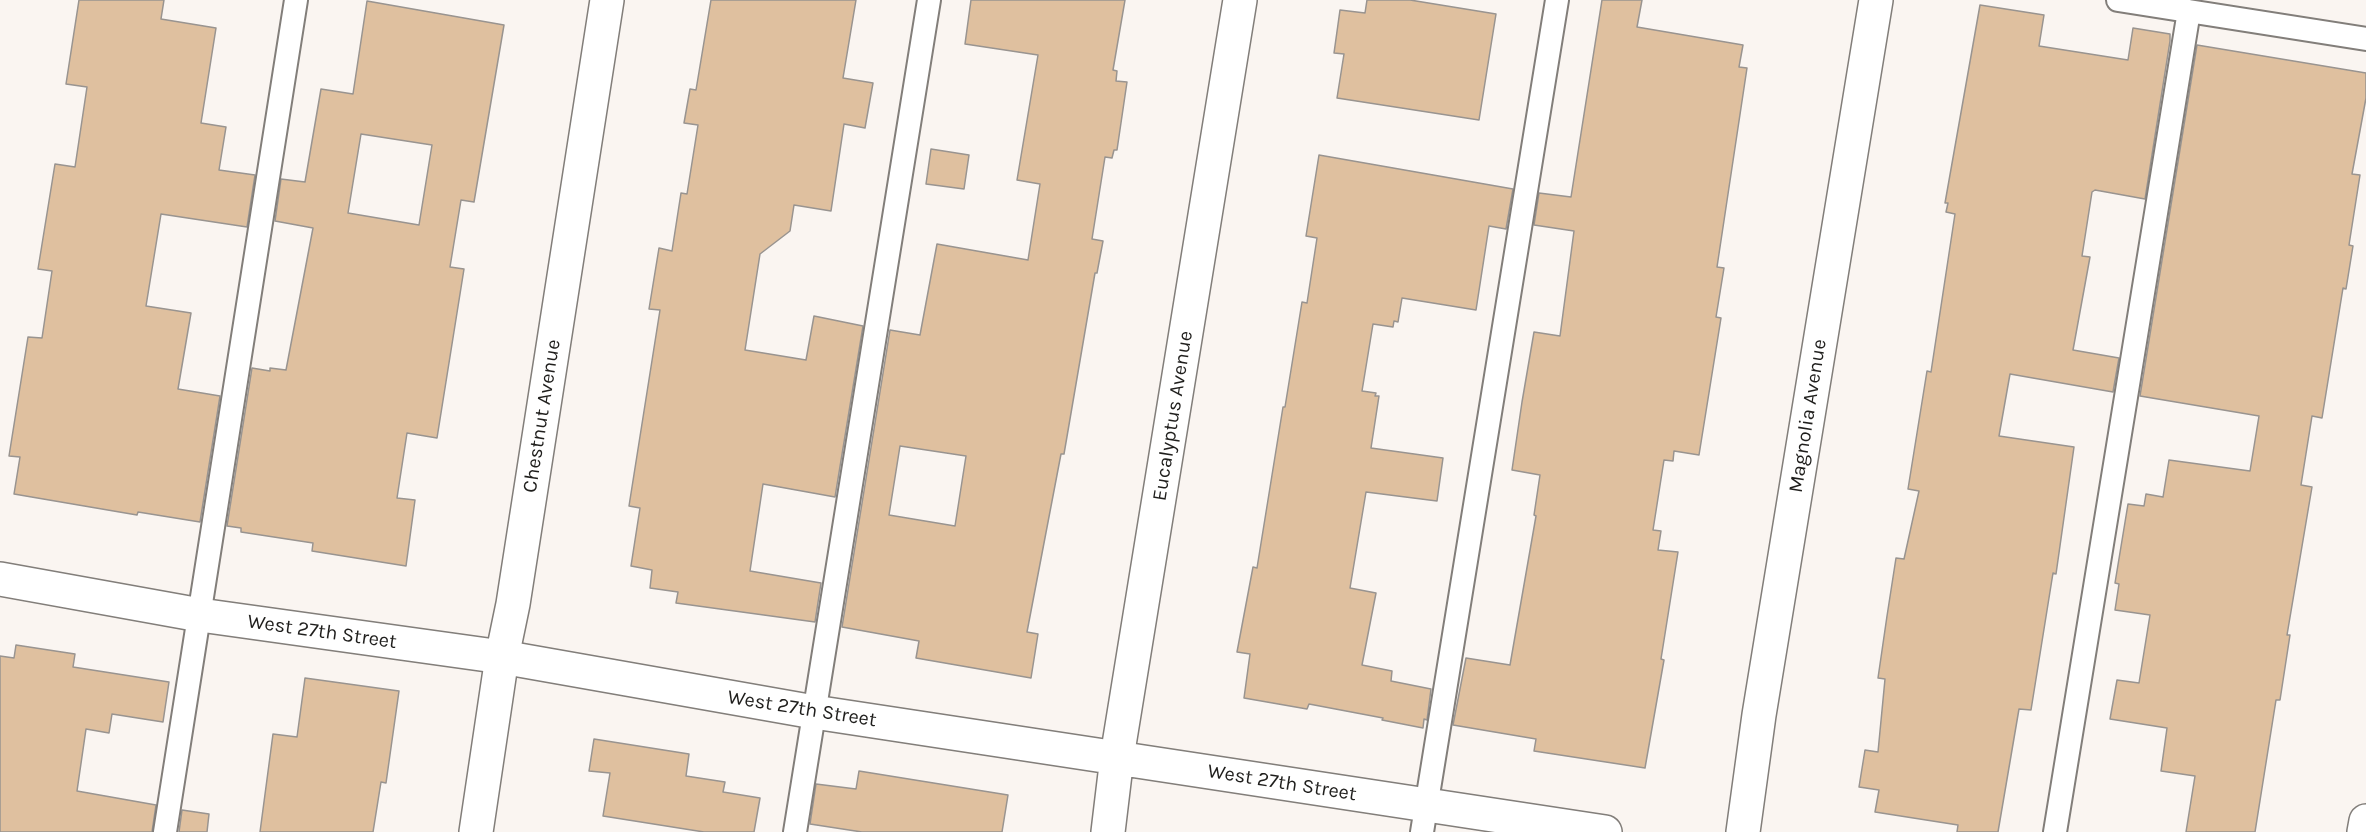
<!DOCTYPE html>
<style>
body{margin:0}
canvas{display:block;background:#faf5f1}
</style>
<canvas width="2366" height="832"></canvas>
<script>
const ctx = document.querySelector('canvas').getContext('2d');
ctx.lineJoin = 'round';
function fillPath(path, color) {
  ctx.fillStyle = color;
  ctx.fill(path, 'evenodd');
}
function stroke(path, color, width, dash) {
  ctx.strokeStyle = color;
  ctx.lineWidth = width;
  ctx.lineCap = dash ? 'butt' : 'round';
  ctx.setLineDash(dash || []);
  ctx.stroke(path);
}
function label(font, color, halo, rows, align = 'center') {
  ctx.font = font + ' Karla,sans-serif';
  ctx.lineWidth = 5;
  ctx.setLineDash([]);
  ctx.textBaseline = 'middle';
  ctx.strokeStyle = halo;
  ctx.fillStyle = color;
  for (const [text, x, y, turn = 0] of rows) {
    ctx.save();
    ctx.translate(x, y);
    ctx.rotate((+turn || 0) * Math.PI / 180);
    ctx.textAlign = isNaN(turn) ? turn : align;
    if (halo) ctx.strokeText(text, 0, 0);
    ctx.fillText(text, 0, 0);
    ctx.restore();
  }
}
const building = new Path2D(`
 M79,0H164L161,19L216,28L201,123L226,127L219,170L255,175L247,227L161,214L146,306L191,313L178,389L220,396L200,522L138,512L137,515L14,494L20,457L9,456L28,337L42,338L52,271L38,269L55,164L75,167L87,87L66,84Z
 M711,0H856L843,78L873,83L865,128L844,124L831,211L794,205L790,231L760,254L745,350L806,360L814,316L863,326L835,497L763,484L750,571L821,583L815,622L676,603L678,592L650,588L652,570L631,566L640,508L629,506L660,310L649,309L659,248L672,251L681,193L687,194L698,125L684,123L690,89L696,90Z
 M971,0H1125L1113,70L1117,71L1116,81L1127,82L1117,150H1114L1112,158L1105,157L1092,239L1103,241L1097,273H1095L1064,454H1061L1027,632L1038,634L1031,678L916,658L919,641L842,627L890,330L920,335L937,244L1028,260L1040,184L1017,180L1038,55L965,44ZM900,446L966,456L955,526L889,515Z
 M1367,0H1410L1496,14L1479,120L1337,98L1344,54L1334,53L1340,10L1365,13Z
 M1602,0H1642L1637,27L1743,45L1739,67L1747,68L1717,267L1724,268L1716,317L1721,318L1699,455L1674,451L1673,461L1664,460L1653,530L1661,531L1658,550L1678,552L1661,659L1664,660L1645,768L1534,751L1536,739L1453,725L1466,658L1510,665L1536,516L1534,515L1540,475L1512,470L1522,402L1534,332L1560,336L1574,231L1534,225L1539,193L1571,197Z
 M367,1L504,25L474,202L461,200L450,267L464,269L437,438L407,433L397,498L415,500L406,566L312,551L313,543L241,532V528L227,526L252,368L270,371V368L286,370L313,228L275,221L281,179L305,182L321,89L353,94ZM361,134L432,145L419,225L348,213Z
 M1980,5L2044,15L2039,46L2128,60L2133,28L2170,34V41L2145,199L2095,190L2092,192L2082,256L2090,257L2073,350L2119,358L2113,392L2010,374L1999,436L2074,447L2056,574L2053,573L2031,710L2019,709L1998,832H1957L1958,825L1875,812L1879,790L1859,787L1865,750L1878,752L1885,679L1878,678L1887,616L1896,558L1904,559L1919,491L1908,489L1927,371L1931,372L1955,214L1946,212L1948,203H1945Z
 M2197,45L2366,73V98L2352,174L2360,175L2349,245L2353,246L2346,289L2343,288L2322,418L2312,416L2301,485L2312,487L2287,635H2290L2280,700H2276L2255,832H2186L2195,776L2161,771L2167,728L2110,719L2117,680L2139,683L2150,615L2115,610L2119,584L2115,583L2128,504L2144,506L2146,494L2163,497L2169,460L2250,471L2259,416L2140,396Z
 M931,149L969,155L964,189L926,184Z
 M1319,155L1513,189L1506,229L1489,226L1476,310L1402,298L1398,322L1394,321L1393,327L1373,324L1362,391L1376,393L1375,396H1379L1371,448L1443,458L1437,501L1366,492L1350,588L1376,593L1362,665L1392,671L1391,681L1431,689L1427,720L1424,719L1423,728L1382,720L1383,718L1309,704L1307,709L1244,698L1250,654L1237,652L1253,567L1257,568L1283,407H1285L1302,302L1307,303L1317,238L1306,236Z
 M16,645L75,654L73,667L169,682L163,722L112,714L109,733L86,729L77,791L156,805L152,832H0V656L14,658Z
 M305,678L399,691L386,783L381,782L373,832H260L273,734L297,737Z
 M594,739L689,754L686,776L725,782L723,792L760,798L754,832H704L603,816L610,773L589,771Z
 M859,771L1008,795L1002,832H862L810,824L816,784L856,789Z
 M182,810L209,814L207,832H179Z`);
fillPath(building, '#dfc09f');
stroke(building, '#999490', 1.5);
const lane = new Path2D(`
 M2118,0L2366,39
 M165,832L296,0
 M795,832L929,0
 M1422,832L1557,0
 M2055,832L2189,11`);
const street = new Path2D(`
 M0,579L200,615L502,657L814,712L1605,832
 M476,832L502,657L513,604L607,0
 M1108,832L1117,757L1240,0`);
const secondary = new Path2D(`
 M1743,832L1759,715L1876,0
 M2364,832L2366,821`);
stroke(lane, '#827e7a', 26);
stroke(street, '#827e7a', 36);
stroke(secondary, '#827e7a', 36);
stroke(lane, '#fff', 22);
stroke(street, '#fff', 33);
stroke(secondary, '#fff', 33);
label('20px', '#1f1e1c', '#fff', [
 ["Chestnut Avenue",542,416,-81],
 ["Eucalyptus Avenue",1173,416,-81],
 ["Magnolia Avenue",1808,416,-81],
 ["West 27th Street",322,632,8],
 ["West 27th Street",802,709,9],
 ["West 27th Street",1282,783,9]
]);
</script>
